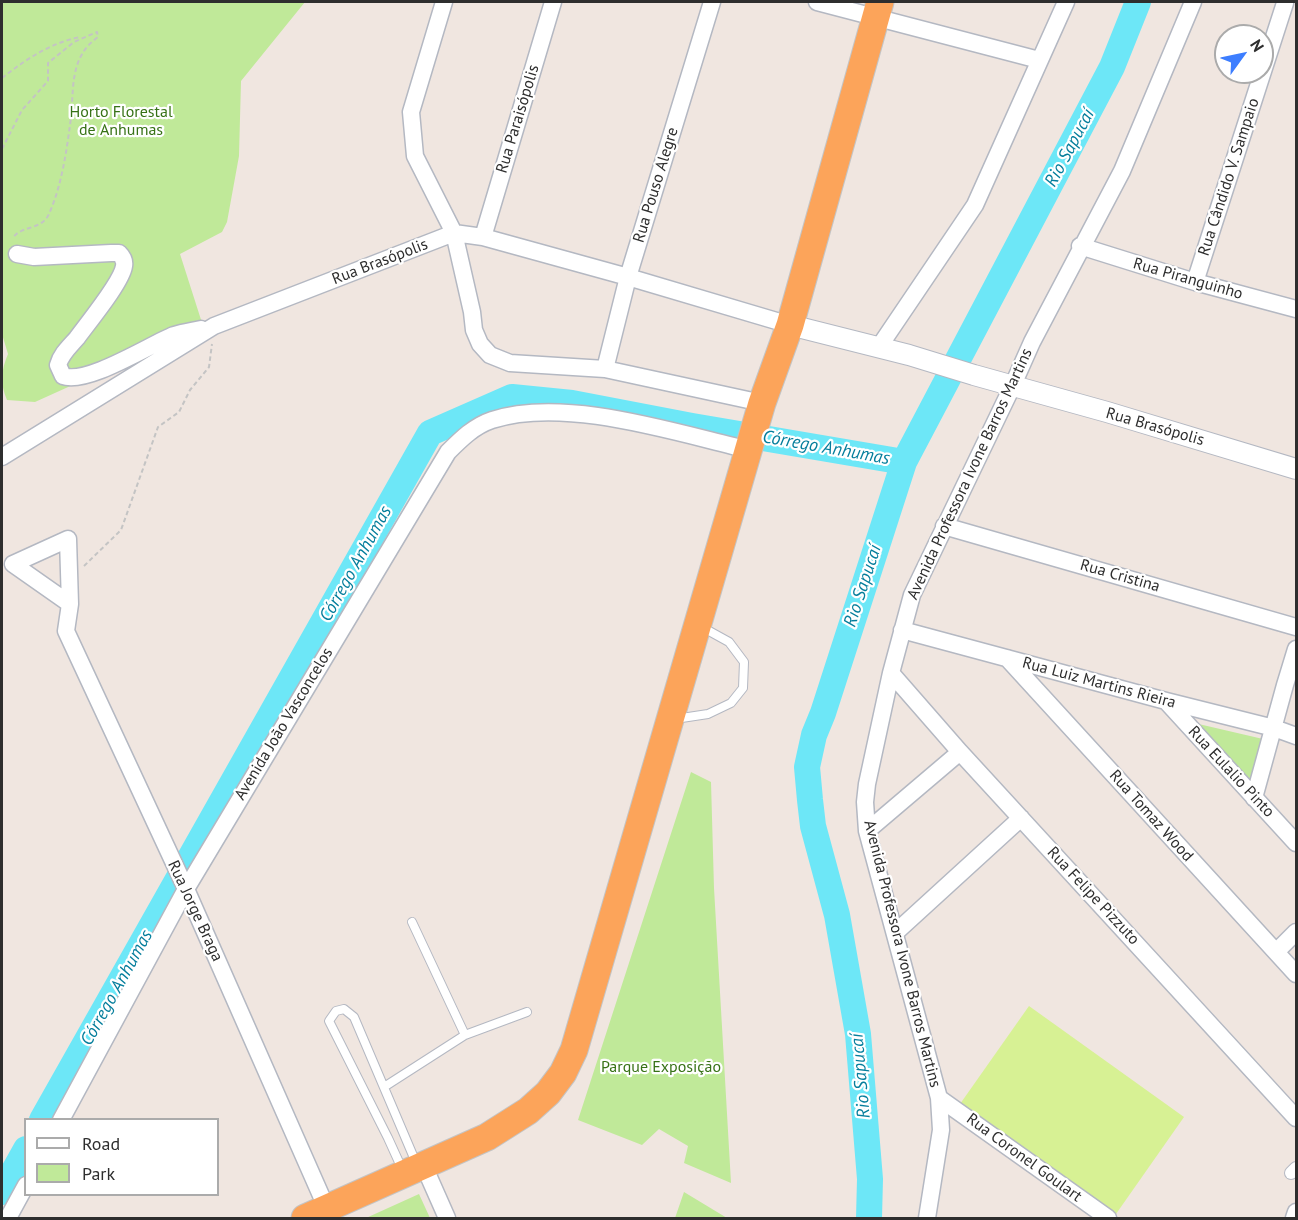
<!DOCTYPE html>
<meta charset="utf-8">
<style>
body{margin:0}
#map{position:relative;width:1298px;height:1220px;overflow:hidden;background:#f0e6e0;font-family:"PT Sans",sans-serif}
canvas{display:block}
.frame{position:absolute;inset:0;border:3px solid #2e2e2e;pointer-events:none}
.legend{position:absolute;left:24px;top:1118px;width:195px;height:78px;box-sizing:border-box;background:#fff;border:2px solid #ababab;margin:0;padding:8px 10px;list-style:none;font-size:18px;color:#2e2e2e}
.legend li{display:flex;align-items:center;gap:12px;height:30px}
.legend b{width:30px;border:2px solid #ababab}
.north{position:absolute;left:1214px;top:24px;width:60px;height:60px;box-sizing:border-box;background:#fff;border:2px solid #ababab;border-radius:50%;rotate:57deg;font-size:16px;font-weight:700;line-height:24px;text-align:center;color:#2e2e2e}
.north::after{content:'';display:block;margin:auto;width:21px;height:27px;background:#3d7eff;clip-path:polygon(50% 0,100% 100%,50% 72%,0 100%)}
</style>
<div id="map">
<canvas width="1298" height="1220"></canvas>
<div class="frame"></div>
<ul class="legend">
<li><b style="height:8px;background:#fff"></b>Road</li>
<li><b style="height:16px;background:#c0e999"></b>Park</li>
</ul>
<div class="north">N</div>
</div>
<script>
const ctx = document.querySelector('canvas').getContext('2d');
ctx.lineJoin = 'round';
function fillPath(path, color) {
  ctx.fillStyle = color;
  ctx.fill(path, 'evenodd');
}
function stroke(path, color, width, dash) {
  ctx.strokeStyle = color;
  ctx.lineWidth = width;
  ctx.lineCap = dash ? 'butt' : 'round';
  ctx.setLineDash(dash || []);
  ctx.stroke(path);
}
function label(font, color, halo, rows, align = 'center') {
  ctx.font = font + ' "PT Sans",sans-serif';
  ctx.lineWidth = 4.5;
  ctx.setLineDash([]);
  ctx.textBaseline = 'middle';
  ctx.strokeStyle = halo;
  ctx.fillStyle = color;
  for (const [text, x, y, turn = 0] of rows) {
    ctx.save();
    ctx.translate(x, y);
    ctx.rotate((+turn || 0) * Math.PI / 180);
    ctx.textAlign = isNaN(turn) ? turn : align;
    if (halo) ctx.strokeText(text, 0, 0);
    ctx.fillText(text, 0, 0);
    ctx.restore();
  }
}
fillPath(new Path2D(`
 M2,2H305L241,81L239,156L227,222L222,232L180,254L203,326L35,402L7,400C0,384 1,370 8,354L2,334Z
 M1190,722L1263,739L1251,786Z
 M691,772L711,782L714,888L731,1183L684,1163L688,1146L659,1129L642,1145L578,1120Z
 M684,1192L727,1218H675Z
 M419,1194L430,1218H366Z`), '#c0e999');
fillPath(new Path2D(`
 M1029,1006L1184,1117L1116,1214L960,1104Z`), '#d7f194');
stroke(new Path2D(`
 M42,1120L430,433L512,397L572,403L692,426L904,462
 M2,1192L26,1149
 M869,1218L870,1179L858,1034L837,915L813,826L810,800L807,767L814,735L823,713L904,462L1112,67L1138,2`), '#6de7f7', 26);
const service = new Path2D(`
 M675,719L708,714L731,703L743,688L744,662L729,642L700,626
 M465,1035L527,1012
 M384,1087L465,1035L412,922
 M403,1171L388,1138L329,1021L336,1011L344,1009L354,1017L417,1165`);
const pedestrian = new Path2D(`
 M1291,1173L1296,1168`);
const minor = new Path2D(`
 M444,2L411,112L415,156L454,233L472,312L474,330L480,344L490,355L510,363L605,369L762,403
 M817,2L1039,60
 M483,237L553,2
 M1080,246L1195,282L1296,309
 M17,254L34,257L111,253H119C123,257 125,261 124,266C122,282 87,324 77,338C69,347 61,354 58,365L63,376C87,385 149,345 174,335C183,332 192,331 201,329
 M1195,282L1285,3
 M879,347L975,205L1066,2
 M605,369L628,277L712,2
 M2,457L214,326L454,233L483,237L628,277L790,325
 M944,526L1296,627
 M70,604L13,564L68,539L70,604L66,631L186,889L327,1209
 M902,630L1166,701L1274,728L1296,736
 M1007,658L1296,974
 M891,673L960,752L1296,1118
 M1166,701L1296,843
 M1254,798L1285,685L1296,649
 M867,831L960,752
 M895,933L1021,818
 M1276,952L1296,932
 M939,1098L1108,1218
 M61,1120L186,889L448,452C461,439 474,426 492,420C565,396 676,433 750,450
 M424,1166L447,1218
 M8,1218L26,1185
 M927,1218L941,1130L939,1098L867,831L865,802L867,784L891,673L912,595L1012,387L1032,342L1122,171L1193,2
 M1294,1218L1296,1212`);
const tertiary = new Path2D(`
 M790,325L909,355L974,375L1107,412L1296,469`);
const trunk = new Path2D(`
 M305,1218L487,1137L528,1111L548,1093L563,1073L574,1050L762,403L790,325L880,2`);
stroke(service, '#b4b8c2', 10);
stroke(pedestrian, '#b4b8c2', 14);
stroke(minor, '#b4b8c2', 19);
stroke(tertiary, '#b4b8c2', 22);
stroke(trunk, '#c4c4c4', 29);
stroke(new Path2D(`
 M2,78C25,60 50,43 80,37
 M2,149L22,110L48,81V63L74,42L97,32L98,37C67,59 75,93 70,125C66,155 61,187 49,214C41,231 21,225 13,238
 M84,566L121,530L158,427L179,412L190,390L209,367L212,344`), '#c4c4c4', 2, [4.5, 3]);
stroke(service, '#fff', 8);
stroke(pedestrian, '#fff', 12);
stroke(minor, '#fff', 16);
stroke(tertiary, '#fff', 20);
stroke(trunk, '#fca45a', 27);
label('16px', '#377216', '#fff', [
 ["Horto Florestal",121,112],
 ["de Anhumas",121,130],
 ["Parque Exposição",661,1067]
]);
label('16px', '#2e2e2e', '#fff', [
 ["Rua Paraisópolis",518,119,-73],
 ["Rua Cândido V. Sampaio",1229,177,-72],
 ["Rua Pouso Alegre",656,185,-73],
 ["Rua Brasópolis",380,262,-21],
 ["Rua Piranguinho",1188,279,16],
 ["Rua Brasópolis",1155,427,16],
 ["Avenida Professora Ivone Barros Martins",970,474,-65],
 ["Rua Cristina",1120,576,16],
 ["Rua Luiz Martins Rieira",1099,683,15],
 ["Avenida João Vasconcelos",284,724,-59],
 ["Rua Eulalio Pinto",1231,772,47],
 ["Rua Tomaz Wood",1151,816,48],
 ["Rua Felipe Pizzuto",1093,896,47],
 ["Rua Jorge Braga",195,911,65],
 ["Avenida Professora Ivone Barros Martins",902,954,76],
 ["Rua Coronel Goulart",1024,1158,36]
]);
label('italic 18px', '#057e9c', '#fff', [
 ["Rio Sapucaí",1070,148,-62],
 ["Córrego Anhumas",826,448,10],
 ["Córrego Anhumas",356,564,-61],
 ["Rio Sapucaí",863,586,-72],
 ["Córrego Anhumas",117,988,-61],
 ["Rio Sapucaí",861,1076,-95]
]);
</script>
